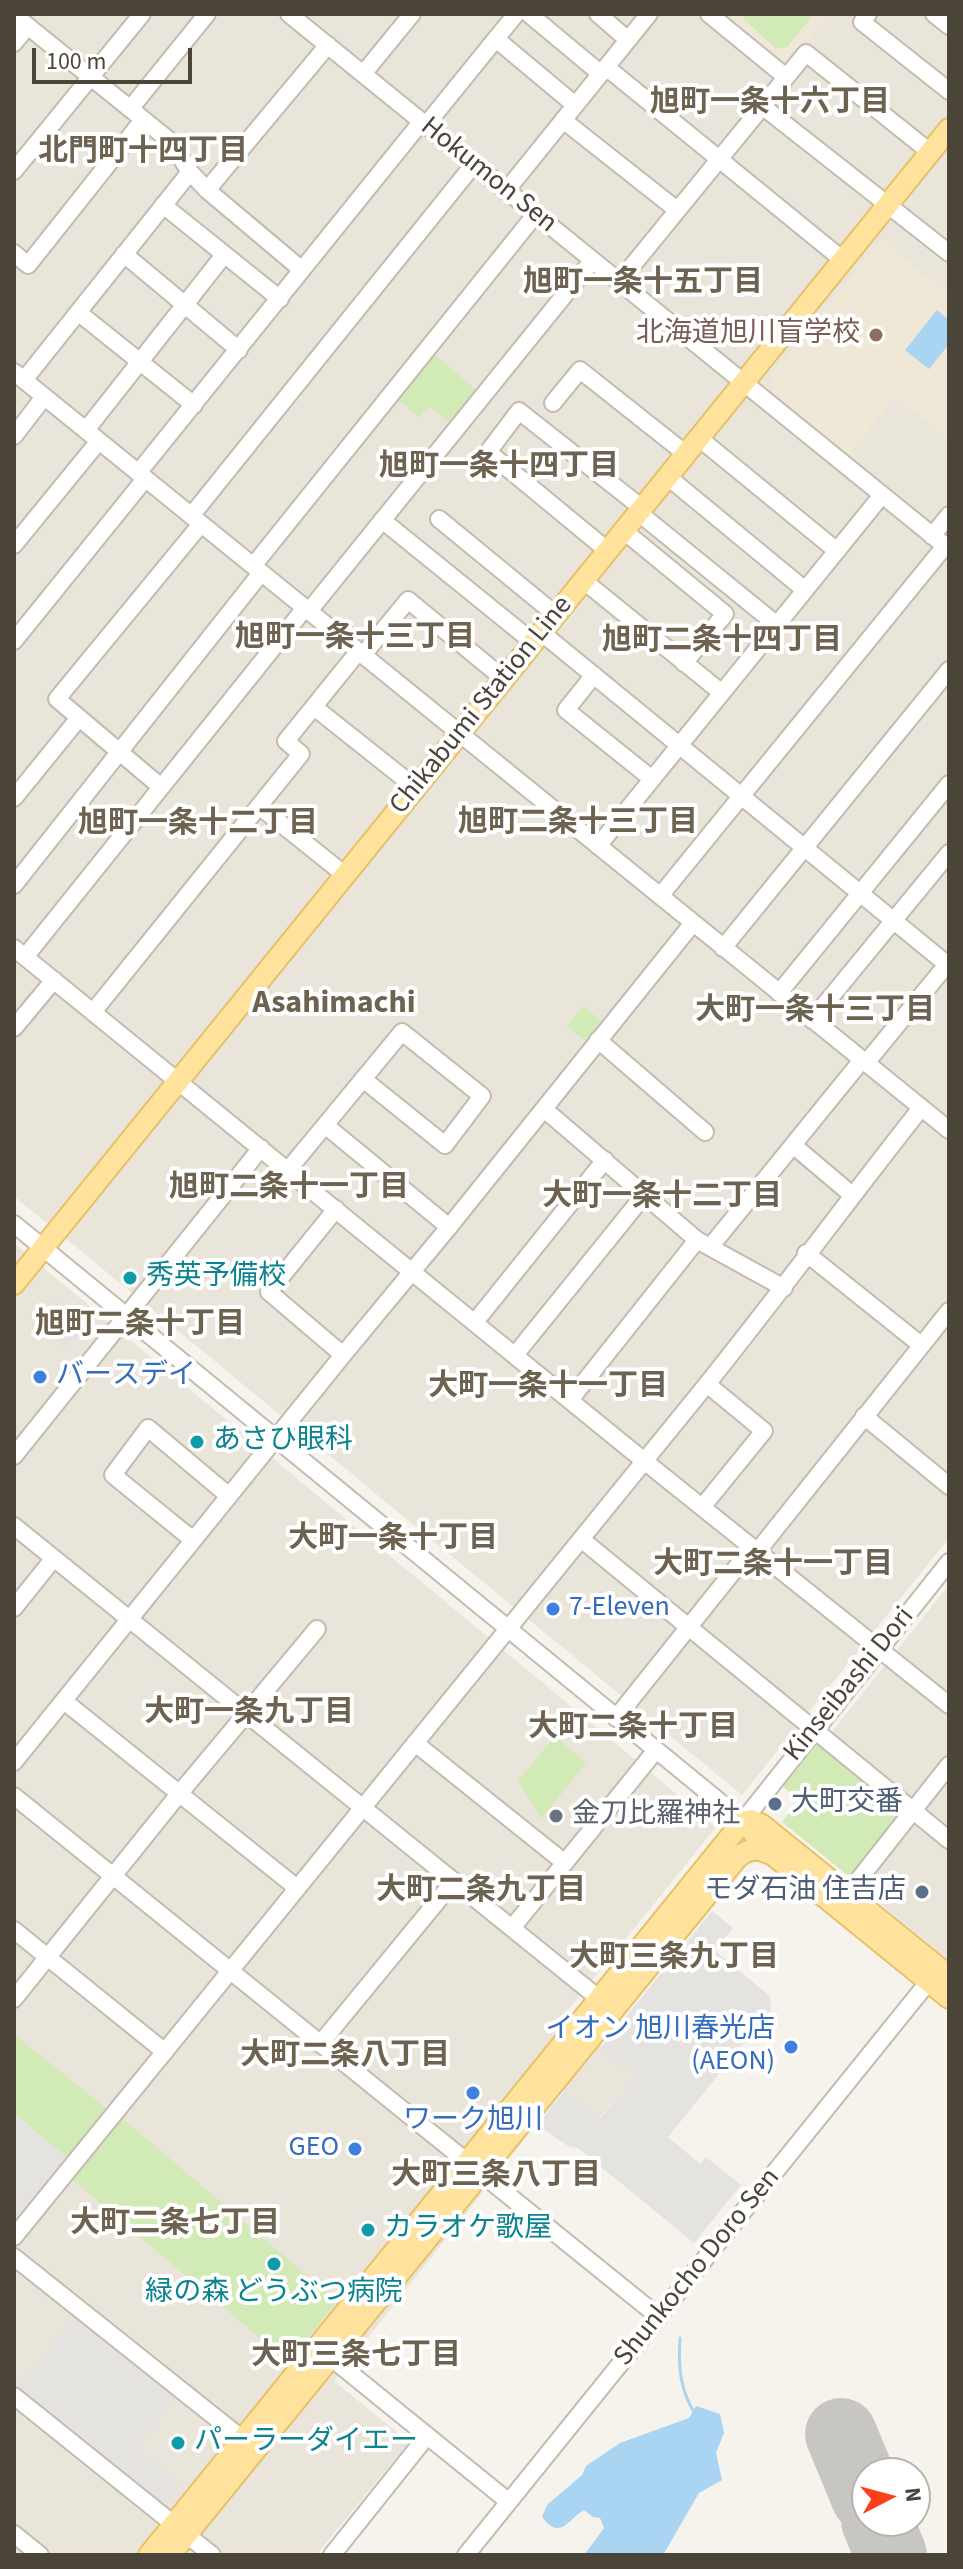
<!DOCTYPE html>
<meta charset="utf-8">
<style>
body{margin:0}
#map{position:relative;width:963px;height:2569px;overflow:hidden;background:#f6f3ec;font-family:"Source Sans 3",sans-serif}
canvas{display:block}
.frame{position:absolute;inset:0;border:16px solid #4b4439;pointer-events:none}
.north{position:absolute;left:851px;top:2457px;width:80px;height:80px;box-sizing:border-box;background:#fff;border:2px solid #b7b4b0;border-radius:50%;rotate:84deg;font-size:22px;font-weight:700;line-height:32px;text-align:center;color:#4b4439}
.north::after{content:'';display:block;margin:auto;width:28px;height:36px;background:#fc3f1d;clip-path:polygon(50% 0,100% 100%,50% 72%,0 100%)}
.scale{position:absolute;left:32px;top:48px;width:160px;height:36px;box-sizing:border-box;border:4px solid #4b4439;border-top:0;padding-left:10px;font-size:24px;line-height:28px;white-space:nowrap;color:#4b4439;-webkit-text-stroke:6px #fff;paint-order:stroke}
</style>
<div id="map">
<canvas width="963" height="2569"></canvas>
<div class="frame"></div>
<div class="north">N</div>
<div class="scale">100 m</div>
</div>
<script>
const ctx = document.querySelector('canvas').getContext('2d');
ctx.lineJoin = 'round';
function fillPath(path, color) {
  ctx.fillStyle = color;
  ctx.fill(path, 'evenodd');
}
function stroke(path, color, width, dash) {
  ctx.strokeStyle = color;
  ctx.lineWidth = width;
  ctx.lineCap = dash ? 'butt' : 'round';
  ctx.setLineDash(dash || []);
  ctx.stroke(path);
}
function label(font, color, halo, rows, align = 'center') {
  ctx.font = font + ' "Source Sans 3","Noto Sans JP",sans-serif';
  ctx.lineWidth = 8;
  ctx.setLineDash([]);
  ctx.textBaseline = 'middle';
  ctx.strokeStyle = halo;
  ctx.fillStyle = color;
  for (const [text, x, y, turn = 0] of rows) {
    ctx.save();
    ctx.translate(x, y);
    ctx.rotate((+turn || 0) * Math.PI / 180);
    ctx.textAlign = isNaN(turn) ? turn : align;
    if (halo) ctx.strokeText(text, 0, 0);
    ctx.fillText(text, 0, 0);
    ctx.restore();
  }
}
fillPath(new Path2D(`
 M14,14H949V1538L742,1795L14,1196Z
 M14,1243L716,1827L566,2013L635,2076L598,2119L563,2090L334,2381L409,2442L316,2555H14Z
 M949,1585V1960L859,1887L830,1734Z`), '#eae5da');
fillPath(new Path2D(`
 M723,14H830L786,63Z
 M881,239L949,295V439L895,396L849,455L774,393L771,375Z`), '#efe8d6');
fillPath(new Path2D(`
 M744,14H814L787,47L776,49L744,19Z
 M435,355L477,391L450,423L429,406L419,417L398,400Z
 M583,1006L601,1021L585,1041L567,1026Z
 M555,1736L586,1763L541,1819L518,1781Z
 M820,1741L905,1811L851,1878L782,1822L799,1800L783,1787Z
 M14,2034L112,2113L70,2160L14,2113Z
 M122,2118L337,2301L288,2362L72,2179Z`), '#d2eab5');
fillPath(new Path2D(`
 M58,1303L85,1327L66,1349L59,1343L72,1327L55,1312L43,1313L36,1323L29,1317L42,1304Z
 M712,1911L733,1928L715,1951L770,1996L771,2010L668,2137L700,2164L706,2157L741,2185L694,2243L578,2148L568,2146L537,2125L564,2091L600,2118L635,2076L601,2047Z
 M14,2114L70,2160L14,2228Z
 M75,2316L174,2398L137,2449L179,2483L161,2505L19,2388Z`), '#e5e3e0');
fillPath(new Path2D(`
 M937,310L949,320V344L929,369L905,350Z
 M696,2406L720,2414L724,2433L716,2453L722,2480L699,2493L663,2555H584L604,2528L600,2518L593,2517L584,2510C567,2520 561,2541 542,2517L547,2505L582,2475L586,2466L620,2443L689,2418Z`), '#a9d4f2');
stroke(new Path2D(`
 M680,2338C678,2366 680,2390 695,2414`), '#a9d4f2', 3);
stroke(new Path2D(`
 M841,2434L867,2497
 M877,2521L891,2555`), '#c8c6c3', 72);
const minor = new Path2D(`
 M289,14L949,549
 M529,14L601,74
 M598,14L628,40
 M709,14L786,77
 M868,14L862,22L949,91
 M934,14L949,26
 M14,15L170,141L190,172L207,190L302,270
 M496,39L575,105
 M14,43L28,26
 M606,67L843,260
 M363,74L412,14
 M762,106L949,253
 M130,109L207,14
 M563,120L677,210
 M426,125L516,14
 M14,171L142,14
 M207,190L328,45
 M506,191L649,14
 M163,205L280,299
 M14,253L28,265L143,120
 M124,254L239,350
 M619,282L806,53L930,152
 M79,313L194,405
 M14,372L949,1130
 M24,380L190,172
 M553,403L580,370L686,454
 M86,430L224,255
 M14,436L44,397
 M699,438L837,551
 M138,473L422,121
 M668,477L805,590
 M639,513L777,625
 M191,516L474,164
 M439,519L556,615
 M382,520L534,643
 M624,531L725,614L684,663
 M932,536L949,515
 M14,545L99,441
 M608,551L488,452L519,411L642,508
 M253,566L535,215
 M584,581L722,693
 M309,611L592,261
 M542,633L949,966
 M14,641L145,479
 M363,655L408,600L504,679
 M594,675L566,710L652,779
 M314,707L416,788
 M161,787L57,699L201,524
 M14,798L79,718
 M259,806L301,754L286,741L358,652
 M598,846L882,495
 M14,885L261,573
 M660,896L945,546
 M14,948L643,1460L949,1705
 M723,948L949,670
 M25,957L305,608
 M779,993L949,784
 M93,1012L259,806L345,875
 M812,1020L949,853
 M14,1028L54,980
 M598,1040L705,1132
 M866,1063L949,962
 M544,1109L697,1240L784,1288
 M325,1125L449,1227
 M793,1145L852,1195
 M288,1170L402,1032L482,1096L445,1145L363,1079
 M336,1209L269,1292L343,1355
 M14,1224L743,1821L949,1562
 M711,1246L862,1060
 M806,1253L921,1345
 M475,1322L605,1160
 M515,1355L645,1194
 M570,1400L697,1240
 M864,1416L949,1486
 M14,1456L261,1148
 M703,1506L764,1431L707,1384
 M14,1526L607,2005
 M581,1539L949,1840
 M193,1540L113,1475L148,1428L229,1496
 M757,1552L949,1311
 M14,1608L54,1558
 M64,1701L297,1888
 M616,1718L752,1548
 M415,1743L565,1863
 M14,1762L343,1355L449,1227L693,923
 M14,1796L659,2317
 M841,1902L949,1765
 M512,1928L656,1750
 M14,1930L165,2052
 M14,1999L179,1794L317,1629
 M320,2044L454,1881
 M14,2237L707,1384C780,1293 849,1199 921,1108
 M14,2257L250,2445
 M324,2352L509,2502
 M14,2396L212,2555
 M14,2534L40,2555
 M332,2555L427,2436
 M466,2555L921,1991L929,1982L937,1977`);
const major = new Path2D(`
 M14,1284L949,129
 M751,1820L762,1825L949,1976
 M743,1821L773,1855L949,1998
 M149,2555L743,1821
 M170,2555L737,1858C750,1847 758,1848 773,1855`);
stroke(minor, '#c2bbae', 20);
stroke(major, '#e6c16a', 24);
stroke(minor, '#fff', 16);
stroke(major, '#ffe39c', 20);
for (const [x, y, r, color] of [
 [876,335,8,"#8d6e63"],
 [130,1278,8,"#0f9aa8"],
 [40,1377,8,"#3f7fe0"],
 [197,1442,8,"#0f9aa8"],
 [553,1609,8,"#3f7fe0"],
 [775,1804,8,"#5c6f8a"],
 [556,1816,8,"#6b7280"],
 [922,1892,8,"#5c6f8a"],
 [791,2047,8,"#3f7fe0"],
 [473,2093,8,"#3f7fe0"],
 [355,2149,8,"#3f7fe0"],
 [368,2230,8,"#0f9aa8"],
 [274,2264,8,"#0f9aa8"],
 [178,2443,8,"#0f9aa8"]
]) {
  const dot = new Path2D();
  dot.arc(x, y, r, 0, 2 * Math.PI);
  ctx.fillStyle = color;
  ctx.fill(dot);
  stroke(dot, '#fff', 3);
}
label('28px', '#4b4439', '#fff', [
 ["Hokumon Sen",488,176,39],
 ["Chikabumi Station Line",482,706,-51],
 ["Kinseibashi Dori",850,1685,-51],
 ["Shunkocho Doro Sen",698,2268,-51]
]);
label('28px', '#785e54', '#fff', [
 ["北海道旭川盲学校",860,335]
], 'right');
label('28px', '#0d838f', '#fff', [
 ["秀英予備校",146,1278],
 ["あさひ眼科",213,1442],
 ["カラオケ歌屋",384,2230],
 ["緑の森 どうぶつ病院",274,2294,"center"],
 ["パーラーダイエー",194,2443]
], 'left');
label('28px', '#366cbe', '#fff', [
 ["バースデイ",56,1377],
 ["7-Eleven",569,1609],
 ["イオン 旭川春光店",775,2031,"right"],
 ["(AEON)",775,2063,"right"],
 ["ワーク旭川",473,2122,"center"],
 ["GEO",339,2149,"right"]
], 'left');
label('28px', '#4e5e75', '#fff', [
 ["大町交番",791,1804],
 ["モダ石油 住吉店",906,1892,"right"]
], 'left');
label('28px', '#5b616d', '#fff', [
 ["金刀比羅神社",572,1816]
], 'left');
label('bold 30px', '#6e6250', '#fff', [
 ["旭町一条十六丁目",770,104],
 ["北門町十四丁目",143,153],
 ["旭町一条十五丁目",643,284],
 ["旭町一条十四丁目",499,468],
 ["旭町一条十三丁目",355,639],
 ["旭町二条十四丁目",722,642],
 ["旭町二条十三丁目",578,824],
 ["旭町一条十二丁目",198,825],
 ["大町一条十三丁目",815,1012],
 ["旭町二条十一丁目",289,1189],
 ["大町一条十二丁目",662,1198],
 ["旭町二条十丁目",140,1326],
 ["大町一条十一丁目",548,1388],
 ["大町一条十丁目",393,1540],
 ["大町二条十一丁目",773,1566],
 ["大町一条九丁目",249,1714],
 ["大町二条十丁目",633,1729],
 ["大町二条九丁目",481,1892],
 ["大町三条九丁目",674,1959],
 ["大町二条八丁目",345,2057],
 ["大町三条八丁目",496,2177],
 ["大町二条七丁目",175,2225],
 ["大町三条七丁目",356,2357]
]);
label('bold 32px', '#6e6250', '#fff', [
 ["Asahimachi",334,1005]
]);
</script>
